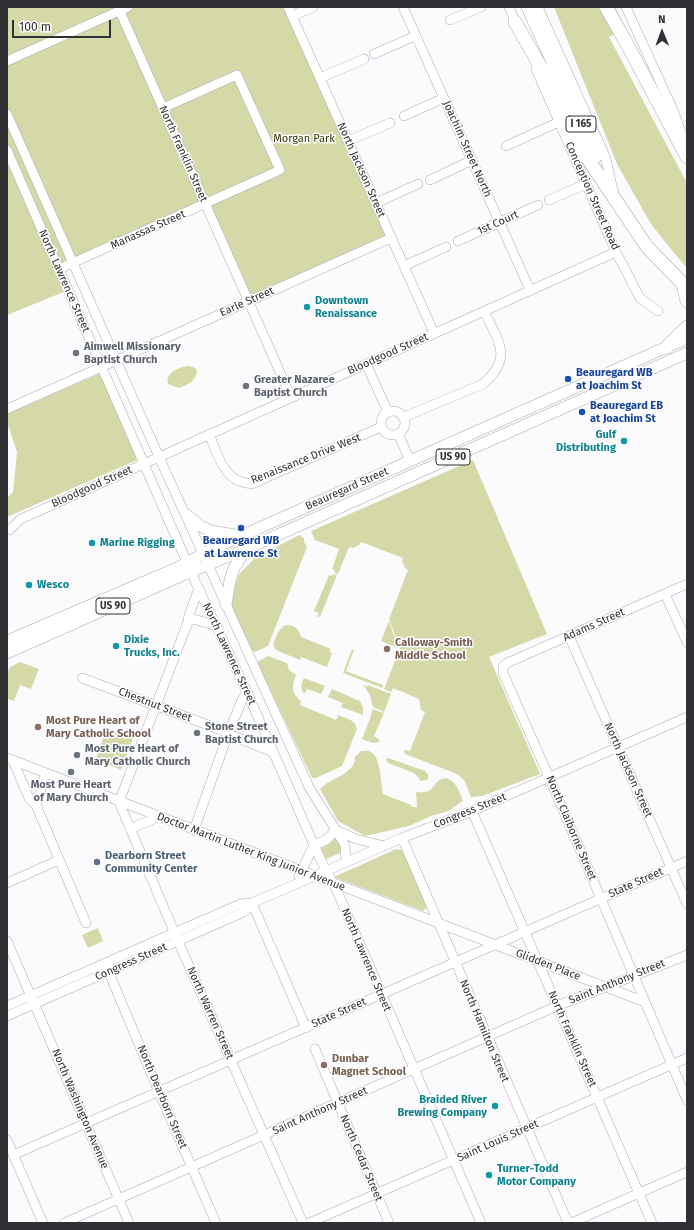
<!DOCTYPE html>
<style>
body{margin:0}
#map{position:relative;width:694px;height:1230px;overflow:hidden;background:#fbfbfe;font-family:"Fira Sans",sans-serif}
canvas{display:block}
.frame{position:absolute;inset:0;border:8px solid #303135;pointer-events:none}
.north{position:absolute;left:642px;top:12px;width:40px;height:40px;-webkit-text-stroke:3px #fff;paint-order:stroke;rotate:359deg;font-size:11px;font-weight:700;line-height:16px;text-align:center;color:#303135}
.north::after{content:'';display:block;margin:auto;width:14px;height:18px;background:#303135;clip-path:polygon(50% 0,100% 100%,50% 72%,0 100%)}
.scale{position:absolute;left:12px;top:20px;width:99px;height:18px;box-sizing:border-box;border:2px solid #303135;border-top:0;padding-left:5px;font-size:12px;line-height:14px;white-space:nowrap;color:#303135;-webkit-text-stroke:3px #fff;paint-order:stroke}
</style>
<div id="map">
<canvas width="694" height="1230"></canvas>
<div class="frame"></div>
<div class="north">N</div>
<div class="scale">100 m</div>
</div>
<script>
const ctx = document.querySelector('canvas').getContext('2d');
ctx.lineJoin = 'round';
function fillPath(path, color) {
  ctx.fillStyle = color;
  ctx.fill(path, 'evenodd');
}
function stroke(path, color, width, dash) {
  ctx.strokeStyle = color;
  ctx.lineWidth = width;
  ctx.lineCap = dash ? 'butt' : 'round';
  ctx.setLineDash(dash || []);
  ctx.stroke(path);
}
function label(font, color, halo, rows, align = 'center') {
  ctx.font = font + ' "Fira Sans",sans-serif';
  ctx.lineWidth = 3;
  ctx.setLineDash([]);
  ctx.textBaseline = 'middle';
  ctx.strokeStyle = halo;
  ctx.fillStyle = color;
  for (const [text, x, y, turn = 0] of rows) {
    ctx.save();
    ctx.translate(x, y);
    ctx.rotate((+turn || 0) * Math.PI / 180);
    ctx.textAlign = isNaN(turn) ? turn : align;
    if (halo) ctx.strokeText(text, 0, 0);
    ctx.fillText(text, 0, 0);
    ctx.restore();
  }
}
fillPath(new Path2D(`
 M7,7H283L387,236L251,297L208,199L55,266L66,291L7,315Z
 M554,7H615L626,29L609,37L687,183V268L670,248L651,224L617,164Z
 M188,366L193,367L197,370C197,380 188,385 179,388L168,384C165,373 179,367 188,366Z
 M101,373L137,460L7,517V498L13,492L17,452L7,422V414Z
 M473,460L547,634L489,657L540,774L482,796L471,797L464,780L457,774L405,754L404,751L405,750L410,751L425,712L421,710L419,699L393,688L391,692L384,689L400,648L389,619L408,570L405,568L402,561L403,558L361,542L359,545L353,548L349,547L338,574L334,572L335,570L332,569L339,549L315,540L311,531Z
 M299,535L304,538V542L307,547L268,646L255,652L251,649L231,604L234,589L239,574L255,558Z
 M333,574L337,575L320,617L317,616L319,613L314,611L329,575L332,576Z
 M389,621L398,648L381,641Z
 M286,625C295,625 298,628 301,637L331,649L329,652L332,653L327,667L301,657L300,660L276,650L273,645C276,637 278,629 286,625Z
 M352,649L354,650L346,671L383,685L382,688L343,673Z
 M268,656L287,663L289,670L296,675C292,686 291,693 301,701L300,705L336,720L338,715C346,718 356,720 357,729L342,766L316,778H312L257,662Z
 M20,662L39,669L31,689L20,685L14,701L8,699L7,673L10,667Z
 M304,678L325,686L321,694L307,689L305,693L303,692C300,687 301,684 304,678Z
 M363,685L367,687L368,685L391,694L384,712L373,707L370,695Z
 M332,689L360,701L363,708V715L341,707L343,703L328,697Z
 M372,709L384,713L374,736L380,740L379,742L373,743L362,739L371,716Z
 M107,728L133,738L121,770L96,759Z
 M361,751C364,751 368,750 371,752C381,757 381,784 383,794L411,805L412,807H417L416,792C420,792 425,793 429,791C432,789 435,784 438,781C452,771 460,792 463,801L448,811L431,816L409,826L365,836L338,821L320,789C329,778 355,775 355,757Z
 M388,758L425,771L429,776L427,780L421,781L414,773L388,763L386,759Z
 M336,838L339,840L343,852L326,859L321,848L329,844Z
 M396,849L402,850L426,905V908L423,911L334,877Z
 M98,928L103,941L88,948L82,935Z`), '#d5d9a7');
const minor = new Path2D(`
 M118,7L291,397
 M288,7L434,333
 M403,7L530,290
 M509,7L517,26
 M538,7L605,156L614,194
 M626,7L673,110L685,143
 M292,16L313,7
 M450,20L481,7
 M374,54L415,36
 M7,61L128,7
 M536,69L616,252L640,298L658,311
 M320,78L364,59
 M7,114L159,457L309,787L345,845L346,862
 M404,116L444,98
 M348,141L390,123
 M506,146L559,122
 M7,150L196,583L247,692L314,845L326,871L334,884L481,1223
 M430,180L472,160
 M549,200L586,184
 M376,203L418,184
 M458,241L538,205
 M404,266L446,247
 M59,269L280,170L237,75L163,108
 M366,364L388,412
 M7,409L391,238
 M381 423a12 12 0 1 1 24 0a12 12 0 1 1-24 0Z
 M404,417L483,384C514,357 498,341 484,311
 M398,433L410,461
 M209,434C216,450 222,474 239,481C243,483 247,483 252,484L381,427
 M9,530L21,519L616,252
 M687,584L507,663L503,667V673L549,777L687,1100
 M199,588L189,615L188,622L119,802L178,941L303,1223
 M665,594L687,642
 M188,622L194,619L217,626
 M569,636L687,904
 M82,678L224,731L228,734L273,752
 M7,758L645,1002
 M13,761L29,798L36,805
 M46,773L36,805L86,923
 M472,811L652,1223
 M130,829L158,817
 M194,830L228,734L242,700L247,692
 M402,838L568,1223
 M299,876L314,845L326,840L336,830L356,839L384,846
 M7,883L59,860
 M252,903L306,1028
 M7,941L129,1223
 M105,963L159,1092L216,1223
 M7,1006L240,904L252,903L402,838L472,811L687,717
 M7,1016L244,912L252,903
 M315,1049L389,1223
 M7,1140L43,1223
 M13,1155L687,861
 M64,1223L557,1006L687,955
 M309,1223L687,1058
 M571,1223L687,1172`);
const major = new Path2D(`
 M187,515L200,526L211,531L241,536
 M226,605L230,580L234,568L246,549
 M7,641L179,567L214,548L687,338
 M7,653L183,575L246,549L687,353`);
const highway = new Path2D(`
 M528,7L596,156
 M606,7L627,44L687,157
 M515,22L554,90L586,156L647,247L687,288
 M683,285L687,301
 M667,347L687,327`);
stroke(minor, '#aaabb6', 10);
stroke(major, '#aaabb6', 12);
stroke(highway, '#aaabb6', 14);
stroke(minor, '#fff', 9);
stroke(major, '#fff', 11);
stroke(highway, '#fff', 13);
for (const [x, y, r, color] of [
 [307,307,4,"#0f9aa8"],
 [76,353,4,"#6b7280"],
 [568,379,4,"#1a4fb4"],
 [246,386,4,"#6b7280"],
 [582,412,4,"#1a4fb4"],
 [624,441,4,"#0f9aa8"],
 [241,528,4,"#1a4fb4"],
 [92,543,4,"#0f9aa8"],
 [29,585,4,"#0f9aa8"],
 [116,646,4,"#0f9aa8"],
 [387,649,4,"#8d6e63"],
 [38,727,4,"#8d6e63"],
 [197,733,4,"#6b7280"],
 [77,755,4,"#6b7280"],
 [71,772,4,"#6b7280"],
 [97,862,4,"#5c6f8a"],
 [324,1065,4,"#8d6e63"],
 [495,1106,4,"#0f9aa8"],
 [489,1175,4,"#0f9aa8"]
]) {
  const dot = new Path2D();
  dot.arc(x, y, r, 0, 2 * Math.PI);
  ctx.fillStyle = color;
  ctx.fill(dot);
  stroke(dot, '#fff', 1.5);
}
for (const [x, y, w] of [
 [581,124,30],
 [453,457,34],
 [113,606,34]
]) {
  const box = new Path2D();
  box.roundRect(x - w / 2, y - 8, w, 16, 3);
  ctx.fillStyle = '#fff';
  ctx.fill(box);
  stroke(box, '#303135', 1);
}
label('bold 10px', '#303135', null, [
 ["I 165",581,124],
 ["US 90",453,457],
 ["US 90",113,606]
]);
label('11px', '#35360a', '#fff', [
 ["Morgan Park",304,139]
]);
label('11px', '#303135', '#fff', [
 ["Joachim Street North",467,149,66],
 ["North Franklin Street",183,154,66],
 ["North Jackson Street",361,170,66],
 ["Conception Street Road",592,196,66],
 ["1st Court",498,223,-24],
 ["Manassas Street",148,230,-24],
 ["North Lawrence Street",64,281,66],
 ["Earle Street",247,302,-24],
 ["Bloodgood Street",388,354,-24],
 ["Renaissance Drive West",306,459,-22],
 ["Bloodgood Street",92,487,-24],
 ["Beauregard Street",347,489,-24],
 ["Adams Street",594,625,-24],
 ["North Lawrence Street",229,654,65],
 ["Chestnut Street",155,705,21],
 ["North Jackson Street",628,770,66],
 ["Congress Street",470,811,-22],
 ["North Claiborne Street",571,828,67],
 ["Doctor Martin Luther King Junior Avenue",251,852,21],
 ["State Street",636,883,-24],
 ["North Lawrence Street",366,960,67],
 ["Congress Street",131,962,-24],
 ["Glidden Place",548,965,21],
 ["Saint Anthony Street",617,982,-22],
 ["North Warren Street",210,1013,66],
 ["State Street",339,1013,-24],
 ["North Hamilton Street",484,1031,67],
 ["North Franklin Street",572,1039,66],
 ["North Dearborn Street",162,1097,67],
 ["North Washington Avenue",80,1109,67],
 ["Saint Anthony Street",320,1111,-24],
 ["Saint Louis Street",498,1141,-24],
 ["North Cedar Street",361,1158,67]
]);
label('bold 11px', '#0d838f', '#fff', [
 ["Downtown",315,301],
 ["Renaissance",315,314],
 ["Gulf",616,435,"right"],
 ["Distributing",616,448,"right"],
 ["Marine Rigging",100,543],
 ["Wesco",37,585],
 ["Dixie",124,640],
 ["Trucks, Inc.",124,653],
 ["Braided River",487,1100,"right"],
 ["Brewing Company",487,1113,"right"],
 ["Turner-Todd",497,1169],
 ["Motor Company",497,1182]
], 'left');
label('bold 11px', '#5b616d', '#fff', [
 ["Aimwell Missionary",84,347],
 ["Baptist Church",84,360],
 ["Greater Nazaree",254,380],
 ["Baptist Church",254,393],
 ["Stone Street",205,727],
 ["Baptist Church",205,740],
 ["Most Pure Heart of",85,749],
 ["Mary Catholic Church",85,762],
 ["Most Pure Heart",71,785,"center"],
 ["of Mary Church",71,798,"center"]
], 'left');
label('bold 11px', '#164399', '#fff', [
 ["Beauregard WB",576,373],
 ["at Joachim St",576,386],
 ["Beauregard EB",590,406],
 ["at Joachim St",590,419],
 ["Beauregard WB",241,541,"center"],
 ["at Lawrence St",241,554,"center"]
], 'left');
label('bold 11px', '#785e54', '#fff', [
 ["Calloway-Smith",395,643],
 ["Middle School",395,656],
 ["Most Pure Heart of",46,721],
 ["Mary Catholic School",46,734],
 ["Dunbar",332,1059],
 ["Magnet School",332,1072]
], 'left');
label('bold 11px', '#4e5e75', '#fff', [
 ["Dearborn Street",105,856],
 ["Community Center",105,869]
], 'left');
</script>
